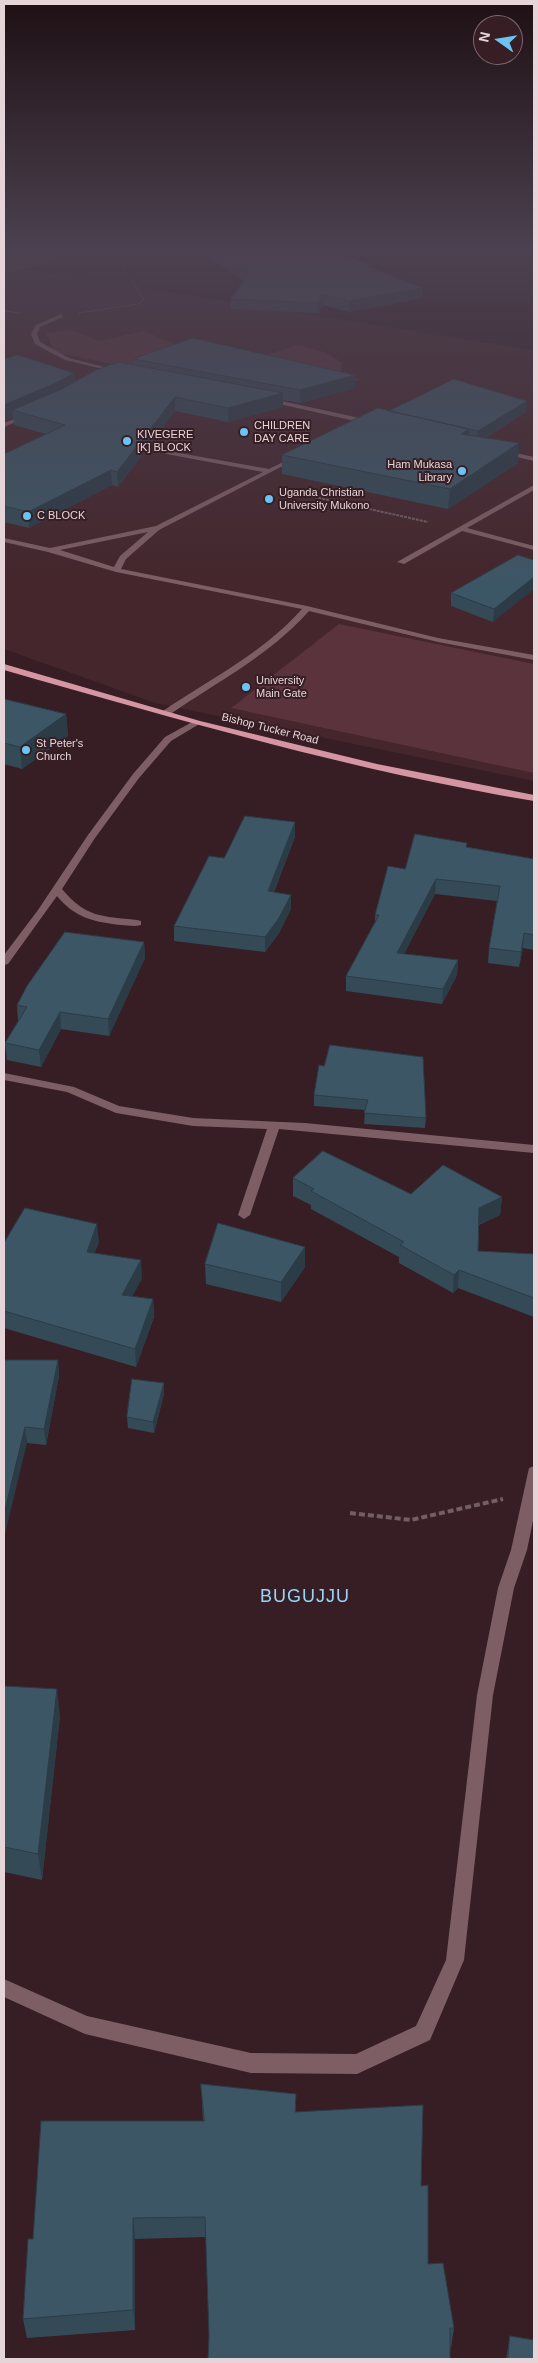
<!DOCTYPE html>
<style>
body{margin:0}
#map{position:relative;width:538px;height:2363px;overflow:hidden;background:#361e24;font-family:Helvetica,sans-serif}
canvas{display:block}
.frame{position:absolute;inset:0;border:5px solid #e6d5d8;pointer-events:none}
.north{position:absolute;left:473px;top:15px;width:50px;height:50px;box-sizing:border-box;background:#361e24;border:1px solid #7c676c;border-radius:50%;rotate:283deg;font-size:14px;font-weight:700;line-height:20px;text-align:center;color:#e6d5d8}
.north::after{content:'';display:block;margin:auto;width:18px;height:22px;background:#6bc3f2;clip-path:polygon(50% 0,100% 100%,50% 72%,0 100%)}
</style>
<div id="map">
<canvas width="538" height="2363"></canvas>
<div class="frame"></div>
<div class="north">N</div>
</div>
<script>
const ctx = document.querySelector('canvas').getContext('2d');
ctx.lineJoin = 'round';
function fillPath(path, color) {
  ctx.fillStyle = color;
  ctx.fill(path, 'evenodd');
}
function stroke(path, color, width, dash) {
  ctx.strokeStyle = color;
  ctx.lineWidth = width;
  ctx.lineCap = dash ? 'butt' : 'round';
  ctx.setLineDash(dash || []);
  ctx.stroke(path);
}
function label(font, color, halo, rows, align = 'center') {
  ctx.font = font + ' Helvetica,sans-serif';
  ctx.lineWidth = 4;
  ctx.setLineDash([]);
  ctx.textBaseline = 'middle';
  ctx.strokeStyle = halo;
  ctx.fillStyle = color;
  for (const [text, x, y, turn = 0] of rows) {
    ctx.save();
    ctx.translate(x, y);
    ctx.rotate((+turn || 0) * Math.PI / 180);
    ctx.textAlign = isNaN(turn) ? turn : align;
    if (halo) ctx.strokeText(text, 0, 0);
    ctx.fillText(text, 0, 0);
    ctx.restore();
  }
}
fillPath(new Path2D(`
 M4,266L534,350V781L155,703L4,649Z`), '#44262c');
fillPath(new Path2D(`
 M4,253H37L58,257L45,264L4,273Z
 M72,330L99,341L145,331L181,348L266,355L298,345L324,352L342,362L341,372L361,380L335,386H217L55,352L46,333Z
 M339,624L534,664V773L231,708Z`), '#5b333c');
stroke(new Path2D(`
 M4,311L21,313
 M79,313L138,304L144,300L114,253`), '#735e63', 1, [2.5, 1]);
stroke(new Path2D(`
 M283,490L428,522`), '#735e63', 2, [3, 1]);
stroke(new Path2D(`
 M350,1513L411,1520L503,1499`), '#735e63', 4, [6, 3]);
fillPath(new Path2D(`
 M61,314L63,317L40,327L37,334L40,342L69,358L120,371V373L65,360L35,344L31,334L36,325Z
 M268,398L373,421L376,423L373,425L266,401Z
 M27,414L32,415L4,427V423Z
 M502,450L534,457V461L500,453L499,452Z
 M168,451L269,469L295,456L300,457L159,530L126,559L121,569L307,606L438,638L534,655V660L438,642L309,611C270,655 217,682 169,715H163V711C210,679 263,653 302,609L116,572L48,552L4,542V538L50,548L156,526L263,472L166,454L165,453ZM148,532L120,556L114,567L60,550Z
 M534,485V490L467,528L534,546V550L462,531L404,564L397,562Z
 M194,721L201,723L171,741L139,778L95,838L62,889C86,918 102,916 137,920L141,921V925C134,927 127,925 121,925C94,922 75,918 57,896L8,964L4,965V955L38,910L88,835L133,774L165,737Z
 M4,1073L74,1087L119,1106L193,1118L305,1123L534,1145V1153L279,1129L250,1215L244,1219L238,1215L267,1129L193,1126L116,1113L67,1092L4,1080Z
 M534,1466V1516L527,1550L514,1588L493,1695L464,1960L430,2040L357,2074L251,2073L85,2034L4,1997V1979L87,2016L251,2053L356,2054L416,2026L446,1960L477,1695L498,1588L511,1550L529,1468Z`), '#7d5e65');
fillPath(new Path2D(`
 M4,664L200,721L377,764L534,795V801C354,771 179,720 4,670Z`), '#d595a3');
fillPath(new Path2D(`
 M204,253H335L370,267L423,288V298L349,312L323,305L318,313L231,309V299L243,281Z
 M4,359L74,373L75,382L133,365V359L355,375V388L300,403L283,400V407L228,422L175,411L118,487L112,485L29,528L4,522V454L46,434L14,425L13,417L4,421Z
 M527,401L526,412L485,438L518,463L448,509L282,474V455L389,411Z
 M534,560L493,622L451,606V593Z
 M4,699L66,714L68,736L22,769L4,764Z
 M295,822V837L274,892L291,909L279,933L265,952L174,941V926L224,858Z
 M467,847L534,859V950L523,948L519,967L488,963L489,948L497,901L435,894L404,954L458,960L457,975L442,1004L346,991V976L375,922V915L405,869Z
 M144,942L145,958L109,1036L61,1029L41,1067L7,1060L5,1043L18,1021L17,1005Z
 M319,1065L426,1118L425,1128L364,1124L365,1110L314,1106V1095Z
 M293,1178L411,1194L502,1197L500,1215L479,1225L478,1251L534,1254V1317L458,1288L453,1293L399,1263V1257L311,1209V1205L293,1196Z
 M99,1242L94,1253L142,1278L132,1296L153,1299L154,1317L136,1367L4,1328V1243Z
 M305,1247V1267L281,1302L206,1284L205,1264Z
 M4,1360H58L59,1376L46,1445L27,1443Z
 M164,1383V1394L154,1433L128,1428L127,1417Z
 M4,1686L60,1716L42,1880L4,1872Z
 M201,2084L296,2094V2112L421,2186L428,2264L454,2328L451,2348L209,2335L206,2237L135,2239V2330L27,2338L23,2319L33,2239L203,2121Z
 M510,2336L534,2359H506Z`), '#344a57');
fillPath(new Path2D(`
 M423,288V298L349,312V301Z
 M323,295V305L318,313V303Z
 M74,373L75,388L12,410L13,417L4,421V405Z
 M355,375V388L300,403V390Z
 M283,393V407L228,422V408Z
 M175,397V411L118,487L117,472Z
 M527,401L526,412L477,442L478,431Z
 M469,429L468,448L461,434Z
 M519,443L518,463L448,509L450,489Z
 M111,470L112,485L29,528L28,512Z
 M534,577V589L493,622L494,609Z
 M66,714L68,736L22,769L20,747Z
 M295,822V837L268,906V891Z
 M436,879L435,894L397,968V953Z
 M291,895V909L279,933L265,952V937Z
 M524,933L523,948L519,967L521,952Z
 M144,942L145,958L109,1036L108,1019Z
 M458,960L457,975L442,1004L443,989Z
 M60,1012L61,1029L41,1067L39,1050Z
 M502,1197L500,1215L477,1225L479,1208Z
 M97,1224L99,1242L88,1270L87,1252Z
 M305,1247V1267L281,1302V1282Z
 M141,1260L142,1278L124,1313L122,1295Z
 M459,1270L458,1288L453,1293L454,1275Z
 M153,1299L154,1317L136,1367L135,1349Z
 M58,1360L59,1376L46,1445L44,1429Z
 M164,1383V1394L154,1433L153,1422Z
 M25,1427L27,1443L4,1538V1514Z
 M57,1689L60,1716L42,1880L38,1854Z
 M133,2218L135,2239V2330L133,2310Z`), '#2b3c47');
const building = new Path2D(`
 M217,253H335L370,265L366,266L423,288L349,301L323,295L318,303L231,299L248,274Z
 M193,338L355,375L300,390L133,359Z
 M18,355L74,373L56,383L4,405V359Z
 M119,362L283,393L228,408L175,397L117,472L111,470L28,512L4,506V454L65,425L12,410L62,389L96,370Z
 M454,379L527,401L478,431L389,411Z
 M378,408L469,429L461,434L519,443L450,489L282,455Z
 M518,555L534,560V577L494,609L451,593Z
 M4,699L66,714L20,747L4,743Z
 M245,816L295,822L268,891L291,895L279,918L265,937L174,926L209,856L224,858Z
 M415,834L467,843L466,847L534,859V935L524,933L521,952L489,948L500,886L436,879L397,953L458,960L443,989L346,976L379,915H375L388,866L405,869Z
 M65,932L144,942L108,1019L60,1012L39,1050L5,1043L27,1007L17,1005L27,986Z
 M330,1045L423,1057L426,1118L364,1113L368,1100L314,1095L319,1065L324,1066Z
 M323,1151L411,1194L443,1165L502,1197L479,1208L478,1251L534,1254V1298L459,1270L454,1275L400,1245L404,1242L311,1191L314,1189L293,1178Z
 M25,1208L97,1224L87,1252L141,1260L122,1295L153,1299L135,1349L4,1311V1243Z
 M218,1223L305,1247L281,1282L205,1264Z
 M4,1360H58L44,1429L25,1427L4,1514Z
 M132,1379L164,1383L153,1422L127,1417Z
 M4,1686L57,1689L38,1854L4,1847Z
 M201,2084L296,2094L295,2112L423,2105L421,2186L428,2185V2264L443,2263L454,2328H450V2359H208L209,2335L205,2217L133,2218V2310L23,2319L28,2239H33L41,2121H204Z
 M510,2336L534,2340V2359H508Z`);
fillPath(building, '#3d5665');
stroke(building, '#2b3c47', 1);
const sky = ctx.createLinearGradient(0, 0, 0, 584);
sky.addColorStop(0, '#1e1014');
sky.addColorStop(0.43, '#4c4150');
sky.addColorStop(1, '#4c415000');
ctx.fillStyle = sky;
ctx.fillRect(0, 0, 538, 584);
for (const [x, y, r, color] of [
 [244,432,5,"#6bc3f2"],
 [127,441,5,"#6bc3f2"],
 [462,471,5,"#6bc3f2"],
 [269,499,5,"#6bc3f2"],
 [27,516,5,"#6bc3f2"],
 [246,687,5,"#6bc3f2"],
 [26,750,5,"#6bc3f2"]
]) {
  const dot = new Path2D();
  dot.arc(x, y, r, 0, 2 * Math.PI);
  ctx.fillStyle = color;
  ctx.fill(dot);
  stroke(dot, '#361e24', 2);
}
label('11px', '#e6d5d8', '#361e24', [
 ["CHILDREN",254,426],
 ["DAY CARE",254,439],
 ["KIVEGERE",137,435],
 ["[K] BLOCK",137,448],
 ["Ham Mukasa",452,465,"right"],
 ["Library",452,478,"right"],
 ["Uganda Christian",279,493],
 ["University Mukono",279,506],
 ["C BLOCK",37,516],
 ["University",256,681],
 ["Main Gate",256,694],
 ["St Peter's",36,744],
 ["Church",36,757]
], 'left');
label('11px', '#e6d5d8', '#361e24', [
 ["Bishop Tucker Road",270,729,14]
]);
ctx.letterSpacing = '1px';
label('18px', '#97d5f8', '#361e24', [
 ["BUGUJJU",305,1597]
]);
ctx.letterSpacing = '0px';
</script>
